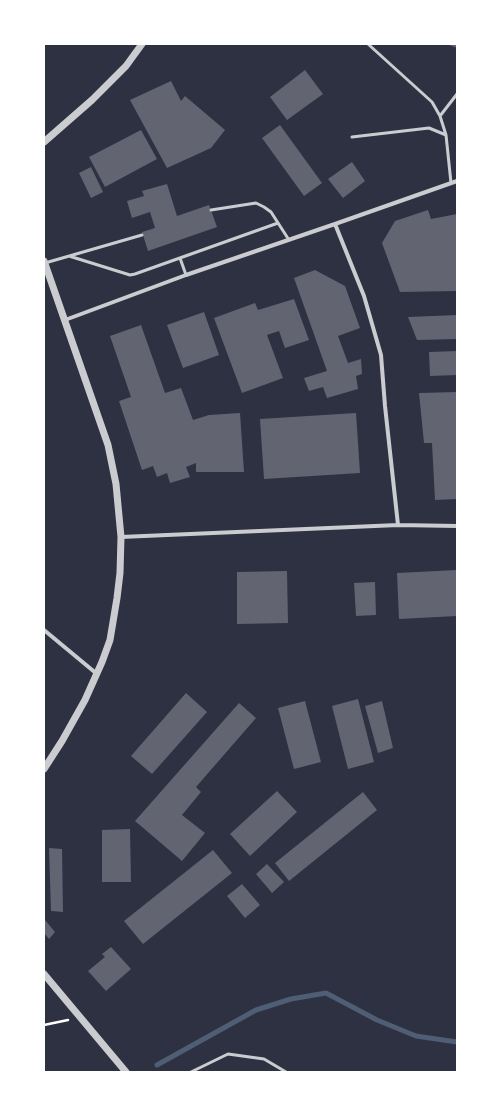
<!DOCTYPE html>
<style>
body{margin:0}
#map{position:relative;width:501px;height:1116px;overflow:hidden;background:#2d3142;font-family:"Zilla Slab",serif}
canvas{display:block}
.frame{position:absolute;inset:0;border:45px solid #fff;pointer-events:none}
</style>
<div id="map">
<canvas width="501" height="1116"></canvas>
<div class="frame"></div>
</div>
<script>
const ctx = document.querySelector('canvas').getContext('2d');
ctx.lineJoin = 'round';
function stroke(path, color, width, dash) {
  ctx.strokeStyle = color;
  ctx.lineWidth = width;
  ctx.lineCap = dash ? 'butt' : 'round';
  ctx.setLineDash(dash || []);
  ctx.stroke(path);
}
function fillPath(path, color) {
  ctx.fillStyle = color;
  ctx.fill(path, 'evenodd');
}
stroke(new Path2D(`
 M157,1065L256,1010L291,999L326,993L377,1020L416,1036L457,1042`), '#4f5d75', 5);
fillPath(new Path2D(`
 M447,44H457V48Z
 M305,70L323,94L287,120L270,97Z
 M171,81L181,101L185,96L225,130L211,148L167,168L130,100Z
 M280,125L322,183L304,196L262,138Z
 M141,130L157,159L105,187L89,157Z
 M352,162L365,181L343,198L328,179Z
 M91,167L103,192L91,198L79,173Z
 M167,184L177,216L209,205L217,227L148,251L142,232L155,228L150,212L132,218L127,201L144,196L142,191Z
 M428,210L431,219L457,214V291L400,292L382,243L395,221Z
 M315,270L345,286L360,328L338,336L348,363L361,359L362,374L356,376L358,389L327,398L323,387L309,391L304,378L327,371L294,278Z
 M294,299L309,340L285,348L279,331L267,335L283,378L242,393L214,318L255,303L258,310Z
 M204,312L219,355L183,368L167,325Z
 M457,315V339L417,340L408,317Z
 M141,325L165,393L181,388L193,420L209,415L240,413L244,472H196V463L186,467L190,477L170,483L167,473L157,477L153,466L142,470L119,401L131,397L110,336Z
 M457,351V375L430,376L429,352Z
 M457,392V499L435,500L432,443H424L419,393Z
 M356,413L360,473L264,479L260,419Z
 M457,570V616L399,619L397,573Z
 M287,571L288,623L237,624V572Z
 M375,582L376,615L356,616L354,583Z
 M186,693L207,712L152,774L131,756Z
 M358,699L374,762L348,769L332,706Z
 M305,701L321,762L294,769L278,708Z
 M382,701L393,748L378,753L365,706Z
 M239,703L256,718L196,787L201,792L182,815L205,833L182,861L135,821Z
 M277,791L297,812L250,856L230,834Z
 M363,792L377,810L289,881L275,863Z
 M130,829L131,882H102V830Z
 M49,848L62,849L63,912L51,911Z
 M213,850L232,873L143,944L124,921Z
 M267,864L284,882L272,893L256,874Z
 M242,884L260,905L245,918L227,896Z
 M45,920L55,932L49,939L44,933V921Z
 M111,947L131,969L106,991L88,971L105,957L102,954Z`), '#626471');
stroke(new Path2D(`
 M44,1025L68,1020`), '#fff', 2.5);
stroke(new Path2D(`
 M368,44L432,102L440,116L446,135L451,183
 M440,116L457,94
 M352,137L429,128L446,135
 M211,210L256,203L264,207L271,212L289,240
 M69,256L130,275L135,274L278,223
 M180,258L186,275
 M45,263L142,235
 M191,1072L228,1054L264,1059L286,1072`), '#caccd0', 3);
stroke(new Path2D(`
 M335,224L364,296L381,355L385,406L398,525
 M65,320L186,275L335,224L457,181
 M121,537L398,525L457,526
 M44,630L97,674`), '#caccd0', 4);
stroke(new Path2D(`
 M44,142L92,100L126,66L142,44
 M44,261L108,445L116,484L121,537L120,573L117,598L110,640L102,662L85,700L62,741L44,769
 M44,974L126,1072`), '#caccd0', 7);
</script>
